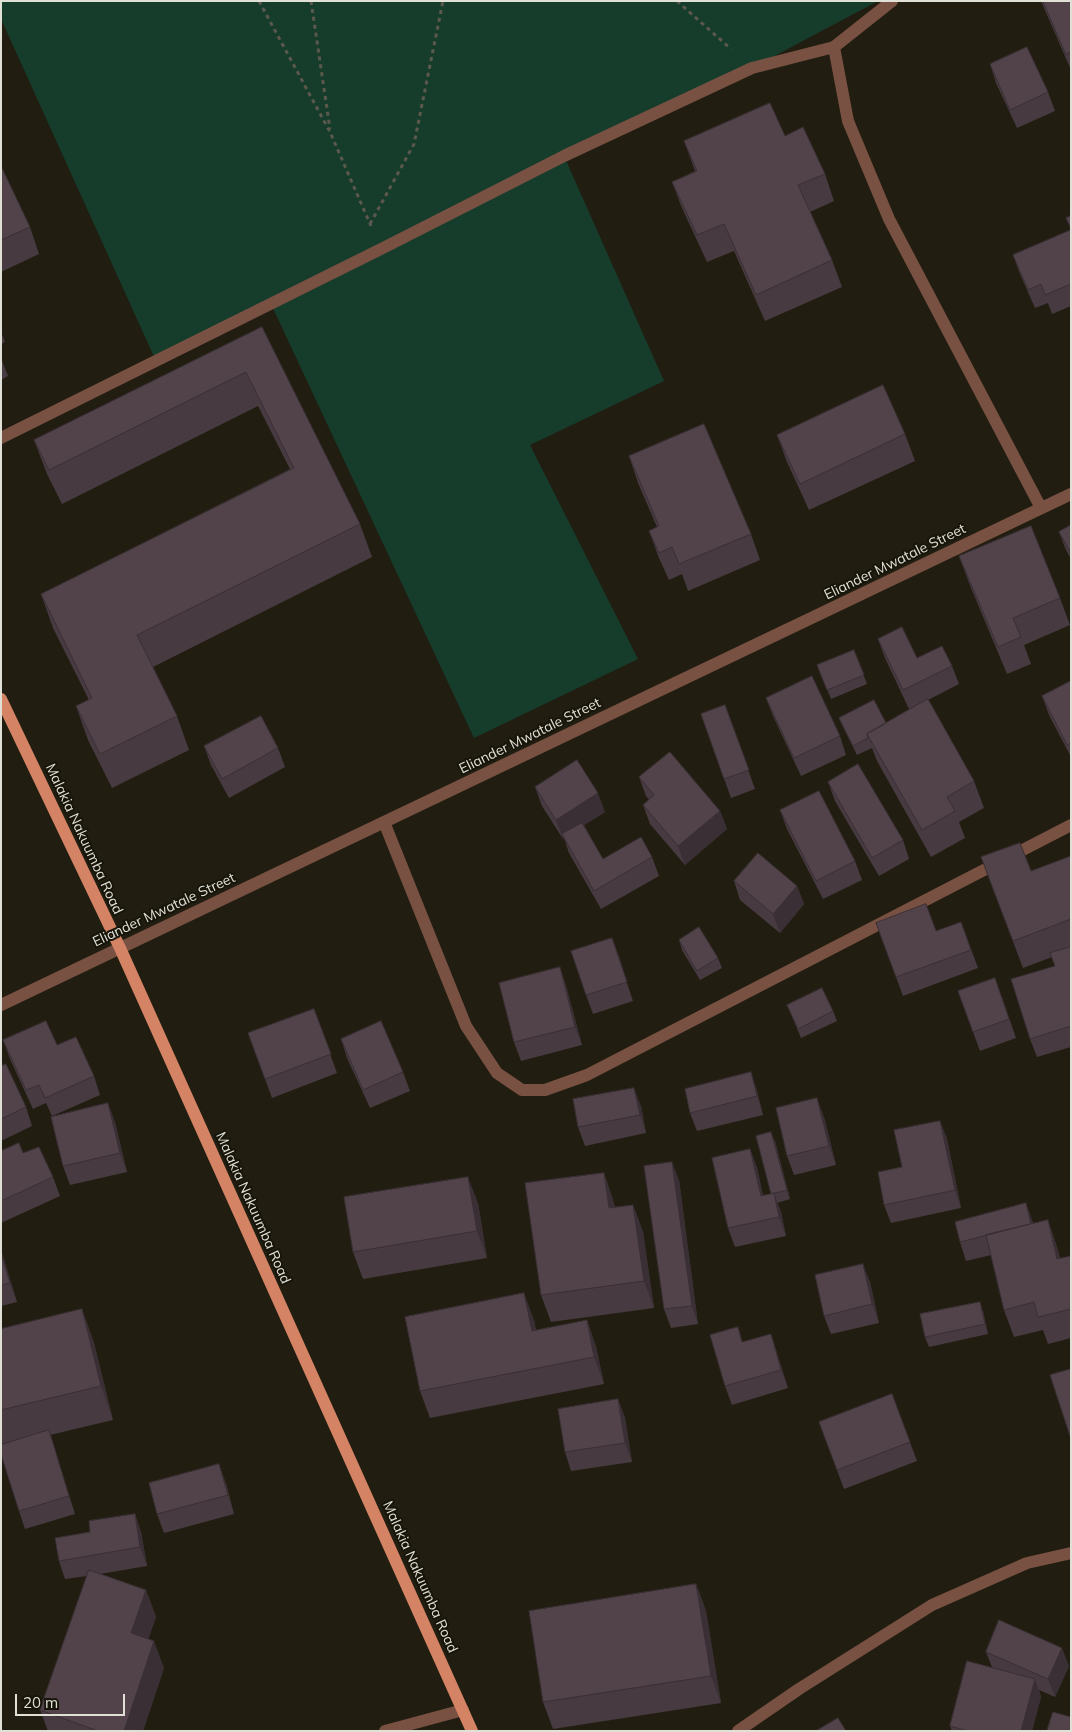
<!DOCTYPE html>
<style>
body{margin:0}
#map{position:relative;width:1072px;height:1732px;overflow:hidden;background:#211e11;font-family:Mulish,sans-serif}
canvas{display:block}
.frame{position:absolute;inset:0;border:2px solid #e1e0d7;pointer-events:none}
.scale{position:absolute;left:15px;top:1694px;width:110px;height:22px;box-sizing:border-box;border:2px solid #e1e0d7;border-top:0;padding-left:6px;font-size:15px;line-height:18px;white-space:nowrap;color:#e1e0d7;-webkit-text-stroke:4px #171509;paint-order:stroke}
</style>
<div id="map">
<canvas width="1072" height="1732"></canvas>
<div class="frame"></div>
<div class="scale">20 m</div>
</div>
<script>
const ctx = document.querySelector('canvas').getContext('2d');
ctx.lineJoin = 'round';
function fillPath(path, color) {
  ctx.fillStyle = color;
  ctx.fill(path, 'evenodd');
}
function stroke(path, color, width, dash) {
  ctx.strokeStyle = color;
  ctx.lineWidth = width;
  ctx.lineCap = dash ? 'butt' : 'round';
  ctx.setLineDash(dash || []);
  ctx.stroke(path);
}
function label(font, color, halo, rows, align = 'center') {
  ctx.font = font + ' Mulish,sans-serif';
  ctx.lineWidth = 4;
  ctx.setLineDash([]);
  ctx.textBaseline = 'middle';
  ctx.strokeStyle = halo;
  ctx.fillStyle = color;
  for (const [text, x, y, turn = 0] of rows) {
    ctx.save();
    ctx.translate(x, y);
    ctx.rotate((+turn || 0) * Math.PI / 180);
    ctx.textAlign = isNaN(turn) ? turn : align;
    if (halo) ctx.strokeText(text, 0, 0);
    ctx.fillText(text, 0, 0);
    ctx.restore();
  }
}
fillPath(new Path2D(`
 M1,1H878L752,68L564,156L664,381L530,445L638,659L474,738L271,304L156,361L1,19Z`), '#163c2c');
stroke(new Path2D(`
 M259,1L330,132L371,226
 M311,1L330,129
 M677,1L731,49
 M370,224L414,144L443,1`), '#5b594d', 3, [4, 4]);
stroke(new Path2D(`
 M1,438L385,247L564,156L752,68L834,47`), '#795142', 12);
stroke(new Path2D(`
 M892,1L834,47L848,121L889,219L1041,508
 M384,822L466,1026L497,1073L522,1090H545L587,1075L1071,825
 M1,1005L1071,494
 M385,1731L463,1710
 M738,1731L799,1689L932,1605L1027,1563L1071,1553`), '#795142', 12);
stroke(new Path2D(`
 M1,699L120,948L472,1731`), '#d48364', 12);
fillPath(new Path2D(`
 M1041,1H1071V70Z
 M990,64L1048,92L1055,111L1017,128L996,83Z
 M785,136L825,174L834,201L810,212L832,260L842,287L765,321L734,251L707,262L682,208L672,182L695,171L684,141Z
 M1,166L30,227L39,254L1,272Z
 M1071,216V306L1052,314L1048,303L1035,308L1020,274L1013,255L1071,230L1066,218Z
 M262,327L360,524L372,557L153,667L177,716L189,750L112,788L88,740L76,706L89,700L53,628L41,594L290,469L258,406L62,504L47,474L34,440Z
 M1,332L5,342L1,344Z
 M1,358L8,376L1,380Z
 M905,434L915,461L809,510L787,462L777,435Z
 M629,456L751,534L760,560L688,591L682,574L669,580L659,558L649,531L657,527L638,483Z
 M1071,525V559L1066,550L1059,532Z
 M959,556L1060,598L1070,625L1024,645L1031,664L1007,674L969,583Z
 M878,639L917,658L952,666L959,684L928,700L974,781L984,808L959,822L965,838L931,857L877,761L872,748L857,755L843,727L839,718L886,723L918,704L909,709L885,658Z
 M854,650L867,684L831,699L817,665Z
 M1071,681V757L1049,715L1042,696Z
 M766,698L840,736L846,755L801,776L773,716Z
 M725,705L755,789L731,798L701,714Z
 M204,746L278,748L285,767L229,798L211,765Z
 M639,777L720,811L727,829L685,865L650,824L643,805L649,800L646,796Z
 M828,782L903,840L909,859L879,876L835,801Z
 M535,787L605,812L584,825L603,859L652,857L659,876L601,909L569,853L564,838L563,839L542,806Z
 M780,810L855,861L862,880L823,899L787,829Z
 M1071,856V1047L1037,1057L1030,1039L1055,966L1052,957L1023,968L981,857L1031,871Z
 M734,881L797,886L804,904L780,933L740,900Z
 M961,922L978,968L903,996L876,923L936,931Z
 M612,938L633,1001L593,1014L586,995Z
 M679,940L718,958L722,968L700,980L682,950Z
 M560,967L566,986L582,1045L521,1061L514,1042Z
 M958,991L1002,997L1016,1038L980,1051Z
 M787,1005L833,1011L837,1021L801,1038Z
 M314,1009L337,1073L272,1098L248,1033Z
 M341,1039L403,1072L410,1091L370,1108L347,1058Z
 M3,1040L57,1045L94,1076L100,1095L52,1116L46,1103L33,1109L10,1059Z
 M1,1066L26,1107L32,1126L1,1141Z
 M751,1072L757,1091L763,1115L697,1131L690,1113Z
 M641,1106L646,1133L585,1146L578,1127Z
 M824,1117L836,1165L794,1175L787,1156Z
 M940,1121L947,1139L961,1208L891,1223L884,1205L902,1167Z
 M115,1122L127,1172L70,1185L63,1166Z
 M775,1141L790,1199L777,1203L781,1212L786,1236L735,1247L728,1228L750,1149L757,1168L763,1195L771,1194Z
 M1,1151L23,1153L53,1177L60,1196L1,1223Z
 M604,1173L613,1200L615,1207L633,1205L643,1232L654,1308L551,1322L541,1295Z
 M679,1180L698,1324L671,1328L664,1309Z
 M478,1203L487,1258L363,1279L353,1252Z
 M1048,1220L1057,1247L1060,1258L1071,1256V1338L1048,1344L1043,1330L1014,1337L1004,1310L991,1255L966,1261L960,1242Z
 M1,1250L17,1302L1,1306Z
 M870,1282L879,1323L831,1334L824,1316Z
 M82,1309L94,1343L113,1420L50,1435L75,1514L25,1529L19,1511L1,1454V1329Z
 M983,1311L988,1334L929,1347L925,1337Z
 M534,1320L536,1330L587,1320L596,1347L604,1384L430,1418L420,1391Z
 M771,1334L777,1353L788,1388L732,1405L725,1386L743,1342Z
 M892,1394L917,1461L844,1489L819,1422Z
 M618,1399L625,1418L632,1462L571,1471L565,1452Z
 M226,1483L234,1514L164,1533L157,1514Z
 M135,1514L141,1532L147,1566L100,1574L146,1590L156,1617L148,1639L164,1668L143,1731H48L40,1710L87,1576L65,1579L59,1561L90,1532Z
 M696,1584L706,1611L721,1703L553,1729L543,1702Z
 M986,1652L1069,1666L1055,1697L1039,1690L1041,1697L1032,1731H952L950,1726L992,1667Z`), '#473a40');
fillPath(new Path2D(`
 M598,793L605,812L564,838L562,834L564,838L563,839L556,820Z
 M720,811L727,829L685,865L678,846Z
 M797,886L804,904L780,933L773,914Z
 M612,938L619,956L633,1001L627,982Z
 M560,967L566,986L582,1045L575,1027Z
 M751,1072L757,1091L763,1115L757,1096Z
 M634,1088L641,1106L646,1133L640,1115Z
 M817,1098L824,1117L836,1165L829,1146Z
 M108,1103L115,1122L127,1172L120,1153Z
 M940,1121L947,1139L961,1208L955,1190Z
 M771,1132L775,1141L790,1199L787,1190Z
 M750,1149L757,1168L767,1215L761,1196Z
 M672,1162L679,1180L698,1324L692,1306Z
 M604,1173L613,1200L618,1235L609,1208Z
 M468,1177L478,1203L487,1258L477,1231Z
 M774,1193L781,1212L786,1236L779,1217Z
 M1026,1203L1033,1222L1038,1243L1031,1224Z
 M633,1205L643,1232L654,1308L644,1281Z
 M1048,1220L1057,1247L1067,1286L1057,1259Z
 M1,1250L17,1302L10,1283L1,1254Z
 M863,1264L870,1282L879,1323L872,1304Z
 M524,1293L534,1320L541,1358L532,1331Z
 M980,1302L983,1311L988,1334L985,1324Z
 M82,1309L94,1343L113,1420L101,1386Z
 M587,1320L596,1347L604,1384L594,1357Z
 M771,1334L777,1353L788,1388L781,1370Z
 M618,1399L625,1418L632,1462L625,1443Z
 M49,1430L55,1449L75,1514L69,1496Z
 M219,1464L226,1483L234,1514L228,1495Z
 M135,1514L141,1532L147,1566L140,1547Z
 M696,1584L706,1611L721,1703L711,1676Z
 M146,1590L156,1617L141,1660L131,1633Z
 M154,1641L164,1668L143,1731H124Z
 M1062,1648L1069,1666L1055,1697L1048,1679Z
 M1035,1679L1041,1697L1032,1731H1021Z`), '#392f34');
const building = new Path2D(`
 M1043,1H1071V52L1066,54Z
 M1027,47L1048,92L1010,110L990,64Z
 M770,103L785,136L803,127L825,174L798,185L832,260L756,295L724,224L697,235L672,182L697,171L684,141Z
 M1,166L30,227L1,240Z
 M1071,216V228L1066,218Z
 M1071,230V284L1045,295L1041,284L1028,290L1013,255Z
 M262,327L360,524L137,635L177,716L100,754L76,706L92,698L41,594L294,468L246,372L49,470L34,440Z
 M883,385L905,434L800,484L777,435Z
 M704,424L751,534L679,564L672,547L659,553L649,531L659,526L629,456Z
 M1071,525V553L1059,532Z
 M1031,526L1060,598L1013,618L1021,637L998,647L959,556Z
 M902,627L917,658L942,646L952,666L903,690L878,639Z
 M854,650L864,675L827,690L817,665Z
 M812,676L840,736L794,758L766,698Z
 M1071,681V743L1067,745L1042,696Z
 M928,699L974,781L947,797L955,811L922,830L867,734Z
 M874,700L886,723L867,734L868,738L853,746L839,718Z
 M725,705L749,770L724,779L701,714Z
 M261,716L278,748L222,779L204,746Z
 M670,752L720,811L678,846L643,805L654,795L639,777Z
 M577,760L598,793L556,820L535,787Z
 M858,764L903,840L872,858L828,782Z
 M819,791L855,861L816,881L780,810Z
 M582,823L603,859L641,837L652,857L594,891L562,834Z
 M1020,843L1031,871L1071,856V919L1013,941L981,857Z
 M758,853L797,886L773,914L734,881Z
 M926,904L936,931L961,922L971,950L896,977L876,923Z
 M699,927L718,958L697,971L679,940Z
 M612,938L627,982L586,995L571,951Z
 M1071,947V1026L1030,1039L1011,979L1055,966L1050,953Z
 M560,967L575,1027L514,1042L499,983Z
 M995,978L1009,1019L973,1032L958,991Z
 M822,988L833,1011L798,1029L787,1005Z
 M314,1009L331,1054L265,1079L248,1033Z
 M46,1021L57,1045L76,1037L94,1076L45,1098L39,1085L26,1090L3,1040Z
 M381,1021L403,1072L363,1090L341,1039Z
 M6,1064L26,1107L1,1119V1066Z
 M751,1072L757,1096L690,1113L685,1089Z
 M634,1088L640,1115L578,1127L573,1099Z
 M817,1098L829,1146L787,1156L776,1108Z
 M108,1103L120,1153L63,1166L51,1117Z
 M940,1121L955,1190L884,1205L878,1172L902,1167L894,1130Z
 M771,1132L787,1190L771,1194L756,1136Z
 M19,1143L23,1153L39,1147L53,1177L1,1201V1151Z
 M750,1149L761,1196L774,1193L779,1217L728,1228L712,1158Z
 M672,1162L692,1306L664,1309L644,1166Z
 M604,1173L609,1208L633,1205L644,1281L541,1295L525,1183Z
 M468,1177L477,1231L353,1252L344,1197Z
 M1026,1203L1031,1224L960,1242L955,1222Z
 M1048,1220L1057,1259L1071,1256V1309L1038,1317L1034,1302L1004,1310L986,1235Z
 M1,1254L10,1283L1,1285Z
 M863,1264L872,1304L824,1316L815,1275Z
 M524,1293L532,1331L587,1320L594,1357L420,1391L405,1317Z
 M980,1302L985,1324L925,1337L920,1314Z
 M82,1309L101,1386L1,1410V1329Z
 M738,1327L742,1342L771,1334L781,1370L725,1386L710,1335Z
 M1071,1369V1439L1050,1375Z
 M892,1394L910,1442L837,1470L819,1422Z
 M618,1399L625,1443L565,1452L558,1409Z
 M49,1430L69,1496L19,1511L1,1454V1445Z
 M219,1464L228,1495L157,1514L149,1483Z
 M135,1514L140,1547L59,1561L55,1538L90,1532L89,1521Z
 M89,1570L146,1590L131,1633L154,1641L124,1731H98L40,1710Z
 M696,1584L711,1676L543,1702L529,1611Z
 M999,1620L1062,1648L1048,1679L986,1652Z
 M967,1661L1035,1679L1021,1731H968L950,1726Z
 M1053,1712L1071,1717V1731H1047Z
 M838,1718L846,1731H816Z`);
fillPath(building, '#52434a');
stroke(building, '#392f34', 1);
label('14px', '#e1e0d7', '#171509', [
 ["Eliander Mwatale Street",895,562,-26],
 ["Eliander Mwatale Street",530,736,-26],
 ["Malakia Nakuumba Road",84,839,65],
 ["Eliander Mwatale Street",164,910,-25],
 ["Malakia Nakuumba Road",253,1208,66],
 ["Malakia Nakuumba Road",420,1577,66]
]);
</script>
